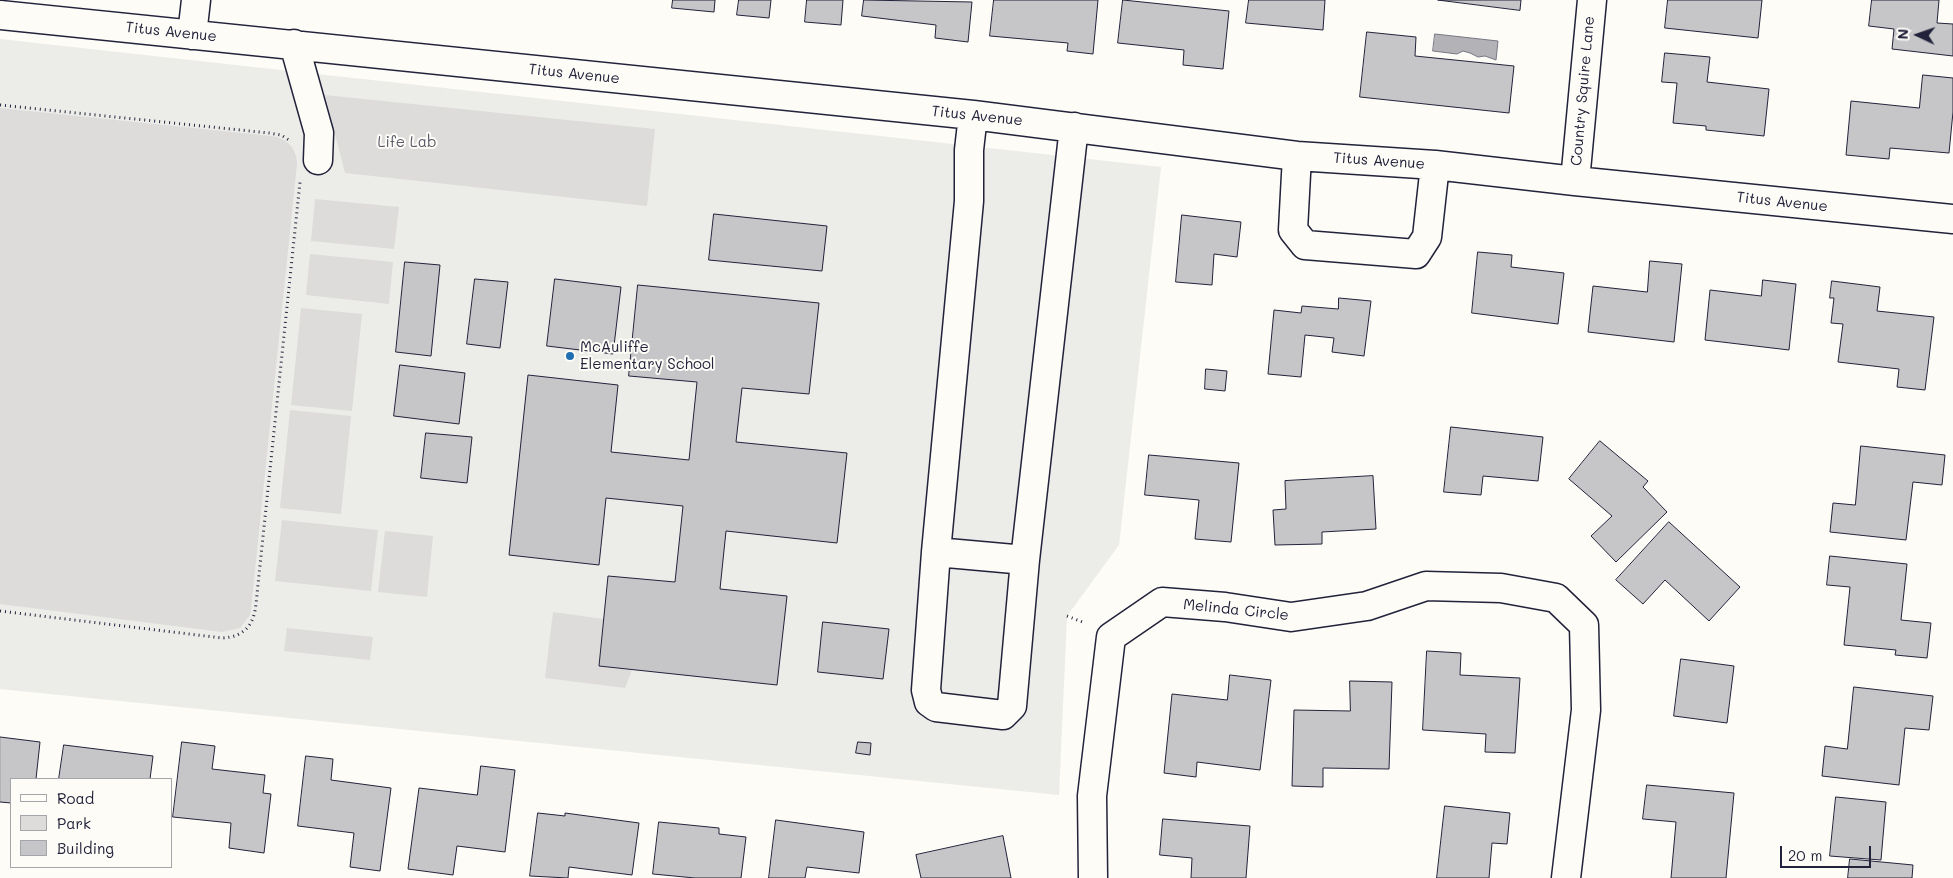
<!DOCTYPE html>
<style>
body{margin:0}
#map{position:relative;width:1953px;height:878px;overflow:hidden;background:#fdfcf7;font-family:Mali,sans-serif}
canvas{display:block}
.legend{position:absolute;left:10px;top:778px;width:162px;height:90px;box-sizing:border-box;background:#fdfcf7;border:1px solid #a5a5ac;margin:0;padding:6px 9px;list-style:none;font-size:15px;color:#22223b}
.legend li{display:flex;align-items:center;gap:10px;height:25px}
.legend b{width:25px;border:1px solid #a5a5ac}
.north{position:absolute;left:1893px;top:10px;width:50px;height:50px;-webkit-text-stroke:4px #fdfcf7;paint-order:stroke;rotate:273deg;font-size:14px;font-weight:700;line-height:20px;text-align:center;color:#22223b}
.north::after{content:'';display:block;margin:auto;width:18px;height:22px;background:#22223b;clip-path:polygon(50% 0,100% 100%,50% 72%,0 100%)}
.scale{position:absolute;left:1780px;top:846px;width:91px;height:22px;box-sizing:border-box;border:2px solid #22223b;border-top:0;padding-left:6px;font-size:15px;line-height:18px;white-space:nowrap;color:#22223b;-webkit-text-stroke:4px #fdfcf7;paint-order:stroke}
</style>
<div id="map">
<canvas width="1953" height="878"></canvas>
<ul class="legend">
<li><b style="height:6px;background:#fdfcf7"></b>Road</li>
<li><b style="height:14px;background:#dddcdb"></b>Park</li>
<li><b style="height:14px;background:#c6c6c8"></b>Building</li>
</ul>
<div class="north">N</div>
<div class="scale">20 m</div>
</div>
<script>
const ctx = document.querySelector('canvas').getContext('2d');
ctx.lineJoin = 'round';
function fillPath(path, color) {
  ctx.fillStyle = color;
  ctx.fill(path, 'evenodd');
}
function stroke(path, color, width, dash) {
  ctx.strokeStyle = color;
  ctx.lineWidth = width;
  ctx.lineCap = dash ? 'butt' : 'round';
  ctx.setLineDash(dash || []);
  ctx.stroke(path);
}
function label(font, color, halo, rows, align = 'center') {
  ctx.font = font + ' Mali,sans-serif';
  ctx.lineWidth = 4;
  ctx.setLineDash([]);
  ctx.textBaseline = 'middle';
  ctx.strokeStyle = halo;
  ctx.fillStyle = color;
  for (const [text, x, y, turn = 0] of rows) {
    ctx.save();
    ctx.translate(x, y);
    ctx.rotate((+turn || 0) * Math.PI / 180);
    ctx.textAlign = isNaN(turn) ? turn : align;
    if (halo) ctx.strokeText(text, 0, 0);
    ctx.fillText(text, 0, 0);
    ctx.restore();
  }
}
fillPath(new Path2D(`
 M0,39L1161,167L1119,545L1067,616L1059,795L0,689Z`), '#ecece9');
fillPath(new Path2D(`
 M325,95L655,129L647,206L345,173Z
 M0,108L271,136C286,138 297,148 297,164L251,609L250,615L240,628L222,632L0,604Z
 M315,199L399,207L394,249L311,241Z
 M310,254L393,262L389,304L306,295Z
 M301,308L362,314L352,411L291,405Z
 M290,410L351,416L341,514L280,508Z
 M282,520L378,530L371,591L275,581Z
 M385,531L433,536L427,597L378,592Z
 M553,612L604,619L599,666L632,670L625,688L545,678Z
 M287,628L373,637L370,660L284,651Z`), '#dddcdb');
const water = new Path2D(`
 M1435,34L1498,41L1496,60L1485,56L1478,57L1470,53L1463,51L1457,54L1433,51Z`);
fillPath(water, '#b2b2b7');
stroke(water, '#787885', 1);
const building = new Path2D(`
 M673,0H715L714,12L672,8Z
 M739,0H771L769,18L737,15Z
 M807,0H843L841,25L805,22Z
 M864,0L972,2L968,42L935,38L936,25L862,16Z
 M994,0H1098L1093,54L1067,51L1068,43L990,36Z
 M1123,0L1229,11L1223,69L1183,65L1184,50L1118,43Z
 M1249,0H1325L1323,30L1246,23Z
 M1438,0H1521L1520,10Z
 M1668,0H1762L1758,38L1665,28Z
 M1872,0H1939L1937,23L1953,24V56L1892,49L1894,29L1869,26Z
 M1367,32L1416,37L1415,56L1514,66L1509,113L1360,97Z
 M1665,53L1710,57L1707,82L1769,89L1764,136L1706,130V126L1673,123L1677,83L1662,82Z
 M1923,75L1953,78V112L1949,153L1890,148L1889,159L1846,155L1851,101L1919,108Z
 M714,214L827,226L822,271L709,260Z
 M1182,215L1241,222L1237,257L1214,254L1212,285L1176,282Z
 M1478,252L1512,255L1511,267L1564,273L1558,324L1472,313Z
 M1650,261L1682,264L1674,342L1588,332L1593,286L1647,292Z
 M405,262L440,265L431,356L396,352Z
 M475,279L508,282L500,348L467,344Z
 M555,279L621,287L613,354L547,346Z
 M1763,280L1796,284L1789,350L1705,340L1710,290L1761,296Z
 M1832,281L1880,287L1877,311L1934,317L1925,390L1897,387L1899,369L1838,362L1843,324L1831,323L1834,298H1830Z
 M638,285L819,303L809,394L742,388L736,442L847,453L837,543L726,531L720,589L787,596L777,685L599,666L608,576L675,582L683,506L606,498L599,565L509,555L528,375L618,385L611,452L689,460L697,382L629,376Z
 M1339,298L1371,301L1364,356L1332,352L1334,338L1305,335L1301,377L1268,374L1274,310L1301,313L1302,306L1338,309Z
 M400,365L465,373L459,424L394,416Z
 M1206,369L1227,371L1225,391L1205,389Z
 M1451,427L1543,437L1538,481L1483,476L1481,495L1444,492Z
 M426,433L472,437L467,483L421,478Z
 M1600,441L1648,481L1643,487L1667,512L1616,562L1591,536L1612,516L1569,479Z
 M1861,446L1945,455L1942,485L1913,482L1906,540L1830,532L1833,503L1855,505Z
 M1149,455L1239,463L1231,542L1195,539L1199,500L1145,495Z
 M1373,476L1376,529L1322,532V544L1275,545L1273,510L1286,509L1285,481Z
 M1669,522L1740,587L1709,621L1665,580L1643,604L1616,580Z
 M1830,556L1907,564L1901,620L1931,623L1927,658L1895,655L1896,650L1844,645L1850,587L1827,585Z
 M823,622L889,629L883,679L818,672Z
 M1427,651L1461,653L1460,675L1520,678L1515,753L1485,752L1486,734L1423,730Z
 M1681,659L1734,666L1727,723L1674,716Z
 M1230,675L1271,680L1260,770L1197,762L1196,777L1164,773L1172,694L1227,700Z
 M1350,681L1392,682L1389,769L1323,768V787L1292,786L1294,710L1350,711Z
 M1854,687L1933,696L1929,730L1905,728L1899,785L1822,776L1825,746L1847,749Z
 M0,737L40,742L36,779H11V803L0,802Z
 M182,742L215,746L212,769L265,775L263,793L271,794L264,853L229,848L231,823L173,817Z
 M858,742L871,743L870,755L856,753Z
 M64,745L153,756L150,779H59Z
 M306,756L333,759L331,780L391,788L380,871L350,867L354,833L298,826Z
 M481,766L515,770L505,852L457,846L453,875L408,869L419,788L477,795Z
 M1647,785L1734,793L1726,878H1671L1676,822L1643,819Z
 M1836,797L1886,802L1881,860L1830,856Z
 M1445,806L1510,813L1507,844L1492,843L1489,878H1437Z
 M538,813L565,816V813L639,823L632,875L569,867L568,878L530,876Z
 M1163,819L1250,826L1246,878H1191L1192,858L1160,855Z
 M776,820L864,832L859,873L807,867L805,878H769Z
 M659,822L719,828V834L746,837L741,878H695L653,874Z
 M1003,836L1011,878H921L916,855Z
 M1850,859L1913,865L1912,878H1848Z`);
fillPath(building, '#c6c6c8');
stroke(building, '#22223b', 1);
const minor = new Path2D(`
 M0,15L973,115L1297,156L1435,165L1575,181L1953,219
 M192,35L196,0
 M294,44L319,133L318,160
 M973,115L969,150V201L936,552L1025,560L1074,127
 M1297,156L1293,230L1305,245L1416,254L1427,237L1435,165
 M1575,181L1592,0
 M936,552L926,690L929,702L936,707L1003,715L1012,706L1025,560
 M1093,878L1092,796L1111,637L1162,602L1225,607L1291,617L1367,606L1426,586L1501,588L1556,598L1584,625L1586,710L1566,878`);
stroke(minor, '#22223b', 31);
stroke(new Path2D(`
 M0,105L269,133L281,135L289,140
 M0,611L222,638C244,637 254,625 256,604L300,182
 M1067,616L1085,623`), '#22223b', 3, [1, 4]);
stroke(minor, '#fdfcf7', 28);
for (const [x, y, r, color] of [
 [570,356,5,"#1f6fb2"]
]) {
  const dot = new Path2D();
  dot.arc(x, y, r, 0, 2 * Math.PI);
  ctx.fillStyle = color;
  ctx.fill(dot);
  stroke(dot, '#fdfcf7', 2);
}
label('15px', '#22223b', '#fdfcf7', [
 ["Titus Avenue",171,32,6],
 ["Titus Avenue",574,74,6],
 ["Country Squire Lane",1583,91,-85],
 ["Titus Avenue",977,116,6],
 ["Titus Avenue",1379,161,4],
 ["Titus Avenue",1782,202,6],
 ["Melinda Circle",1236,610,6]
]);
label('15px', '#5a5a6b', '#fdfcf7', [
 ["Life Lab",407,142]
]);
label('15px', '#22223b', '#fdfcf7', [
 ["McAuliffe",580,347],
 ["Elementary School",580,364]
], 'left');
</script>
